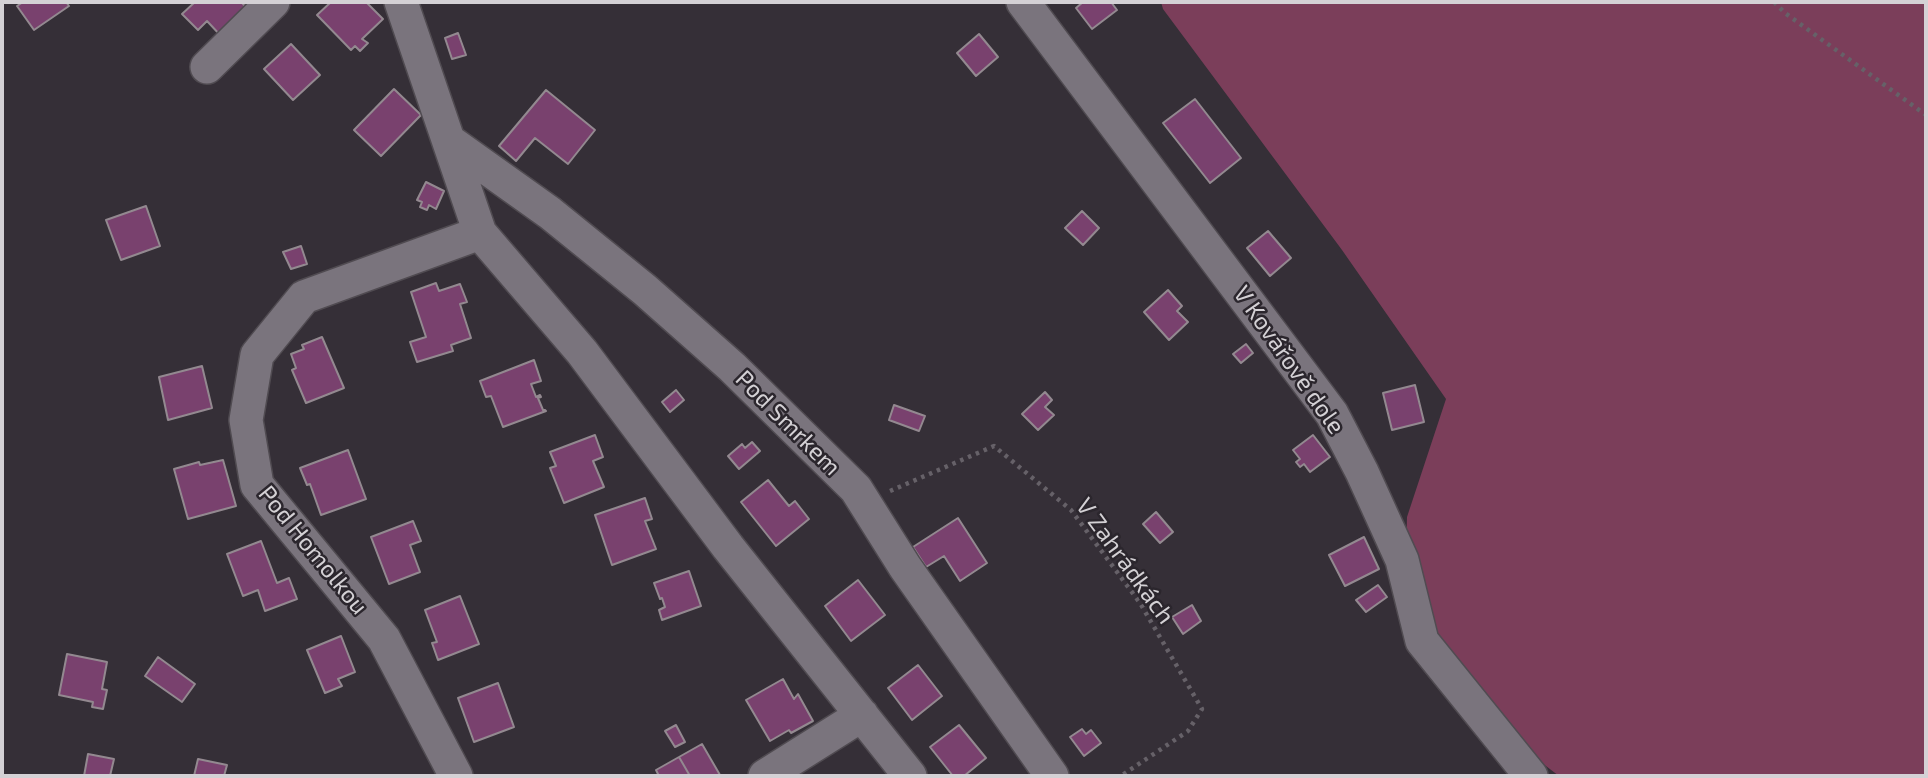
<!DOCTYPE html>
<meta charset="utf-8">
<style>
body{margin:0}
#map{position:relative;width:1928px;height:778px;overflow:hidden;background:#352f37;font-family:"Exo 2",sans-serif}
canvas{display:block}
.frame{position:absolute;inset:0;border:4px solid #d4d1d5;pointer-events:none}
</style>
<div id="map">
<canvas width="1928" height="778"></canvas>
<div class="frame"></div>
</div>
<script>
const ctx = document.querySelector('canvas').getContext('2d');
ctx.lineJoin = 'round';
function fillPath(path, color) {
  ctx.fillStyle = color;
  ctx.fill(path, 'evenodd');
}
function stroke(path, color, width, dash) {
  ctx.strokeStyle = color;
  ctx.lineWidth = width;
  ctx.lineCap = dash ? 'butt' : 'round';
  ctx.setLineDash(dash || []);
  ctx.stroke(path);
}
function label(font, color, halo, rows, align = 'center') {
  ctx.font = font + ' "Exo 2",sans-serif';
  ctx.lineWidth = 5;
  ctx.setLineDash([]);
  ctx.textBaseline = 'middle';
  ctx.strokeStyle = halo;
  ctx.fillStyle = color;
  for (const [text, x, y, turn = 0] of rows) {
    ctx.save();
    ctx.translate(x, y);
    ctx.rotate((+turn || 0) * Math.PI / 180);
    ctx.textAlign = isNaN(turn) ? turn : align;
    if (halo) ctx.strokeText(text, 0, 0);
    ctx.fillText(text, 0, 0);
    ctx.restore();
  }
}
fillPath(new Path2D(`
 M1161,2H1926V776H1559L1525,750L1432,649L1404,639L1407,517L1446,399L1342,250L1163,9Z`), '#7b3e5a');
const building = new Path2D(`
 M23,2H66L69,6L34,30L17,6Z
 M195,2H241L248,9L221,36L207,21L198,30L182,14Z
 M331,2H366L383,19L362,39L368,43L360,51L355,46L351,50L317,15Z
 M1083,2H1111L1117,10L1092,29L1076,8Z
 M458,33L466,55L452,59L445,38Z
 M979,34L998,57L976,76L957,53Z
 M291,44L320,75L293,100L264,69Z
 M394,89L421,115L381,156L354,130Z
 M546,90L595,130L568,164L535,138L516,161L499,146Z
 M1195,99L1241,158L1210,183L1163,123Z
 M426,182L444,191L436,209L429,205L427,210L420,207L422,202L417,200Z
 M146,206L160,246L121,260L106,220Z
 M1082,211L1099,228L1083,245L1065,228Z
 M1268,231L1291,258L1270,276L1247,248Z
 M301,246L307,264L291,269L283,252Z
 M436,283L439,291L460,284L467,302L460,304L471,338L451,345L453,351L417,362L410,342L426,337L411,292Z
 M1168,290L1182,306L1177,311L1188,322L1169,340L1144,312Z
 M322,337L344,388L306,403L292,370L296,368L291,354L304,349L302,345Z
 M1246,344L1253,353L1241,363L1233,354Z
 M534,360L541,381L531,384L536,397L540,395L541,397L538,398L543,410H545L546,411L503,427L491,396L486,397L480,381Z
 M202,366L212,408L168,420L159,377Z
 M1415,385L1424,422L1392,430L1383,393Z
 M676,390L684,400L670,412L662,402Z
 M1045,392L1052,400L1045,407L1054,415L1038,430L1022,414Z
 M894,405L925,416L919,431L889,420Z
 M595,435L603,457L593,461L604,487L564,503L550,468L556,466L550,452Z
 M1313,435L1330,457L1310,472L1304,464L1300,467L1296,462L1300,459L1293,450Z
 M752,442L760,451L739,469L728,456L742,444L745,448Z
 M348,450L366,499L321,515L310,484L307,485L300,468Z
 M223,460L236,506L188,519L174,469L199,462L200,465Z
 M768,480L789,506L795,501L809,519L776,546L741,502Z
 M645,498L652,519L645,521L656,549L612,565L595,515Z
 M1156,512L1173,532L1160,543L1143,524Z
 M958,518L987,563L960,581L944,556L926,567L913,547Z
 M413,521L421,541L410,545L420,572L389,584L371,537Z
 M1364,537L1379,569L1345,586L1329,555Z
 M261,541L277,583L289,578L297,599L265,611L258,590L243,596L227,554Z
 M689,571L701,606L662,620L659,610L665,607L662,598L660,599L654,583Z
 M858,580L885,615L851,641L825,606Z
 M1378,585L1387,597L1366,612L1356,600Z
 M460,596L479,644L438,660L432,643L437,642L425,610Z
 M1192,605L1201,621L1183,634L1172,617Z
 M341,636L355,672L338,679L342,686L325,693L307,650Z
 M67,654L107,662L102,689L107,690L103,709L92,707L93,702L59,695Z
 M158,657L195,684L182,702L145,676Z
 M918,665L942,696L912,720L888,688Z
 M783,679L794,699L798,694L813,721L791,733L789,730L770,741L746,700Z
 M498,683L514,727L474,742L458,698Z
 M676,725L685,742L675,747L665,731Z
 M959,725L986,758L964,776H953L930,747Z
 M1082,729L1086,734L1091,730L1101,743L1084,756L1070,737Z
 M702,744L720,775L718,776H690L679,757Z
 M88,754L114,759L110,776H84Z
 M679,757L690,776H659L656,770Z
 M198,759L227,765L224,776H194Z`);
fillPath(building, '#79416e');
stroke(building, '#938990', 2);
const street = new Path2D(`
 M401,2L480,233L582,352L728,547L910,776
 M1023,2L1332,414L1362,472L1402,560L1422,641L1531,776
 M207,67L273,2
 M449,141L550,213L645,290L732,367L856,489L905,567L1052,776
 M456,776L384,639L257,485L246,420L257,355L304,297L480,233
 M765,776L862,715`);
stroke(street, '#504b51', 36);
stroke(new Path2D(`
 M1774,2L1785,13L1926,115
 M890,491L994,446L1071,510L1140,603L1202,709L1188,731L1121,776`), '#666168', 4.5, [3.5, 5]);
stroke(street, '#7a747d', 33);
label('24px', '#d4d1d5', '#2b262d', [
 ["V Kovářově dole",1289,360,55],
 ["Pod Smrkem",788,423,45],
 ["Pod Homolkou",313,550,51],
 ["V Zahrádkách",1125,561,54]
]);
</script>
